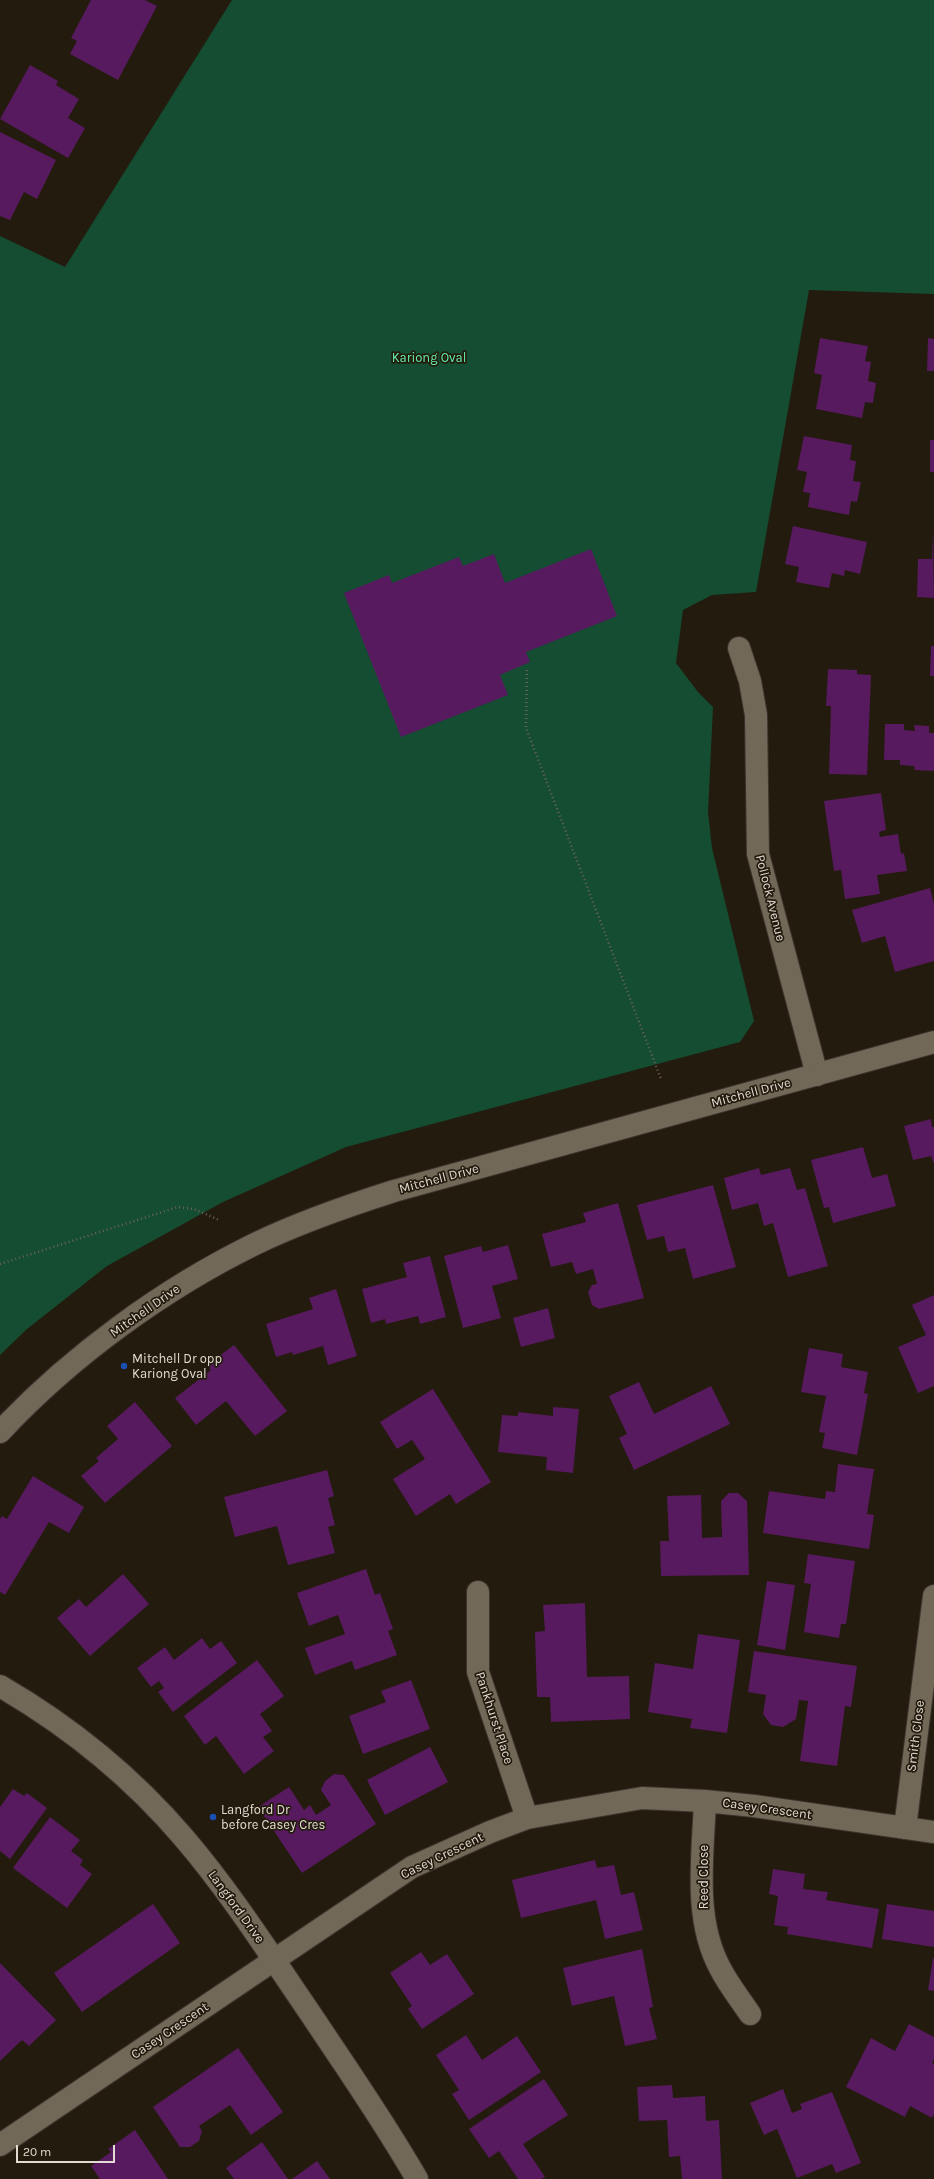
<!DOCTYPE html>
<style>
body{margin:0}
#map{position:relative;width:934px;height:2179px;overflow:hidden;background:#231b0d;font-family:Karla,sans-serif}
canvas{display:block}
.scale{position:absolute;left:16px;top:2145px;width:99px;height:18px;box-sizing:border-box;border:2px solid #e1dbd2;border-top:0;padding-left:5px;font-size:12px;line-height:14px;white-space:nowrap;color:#e1dbd2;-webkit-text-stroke:3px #231b0d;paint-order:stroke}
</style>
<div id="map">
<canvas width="934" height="2179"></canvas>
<div class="scale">20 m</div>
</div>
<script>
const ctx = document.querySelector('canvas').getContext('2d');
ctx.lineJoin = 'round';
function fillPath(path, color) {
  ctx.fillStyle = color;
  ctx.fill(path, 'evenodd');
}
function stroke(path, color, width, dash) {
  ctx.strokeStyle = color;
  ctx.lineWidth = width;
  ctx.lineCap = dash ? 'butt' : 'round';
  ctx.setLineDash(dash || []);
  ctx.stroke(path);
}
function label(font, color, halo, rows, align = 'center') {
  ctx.font = font + ' Karla,sans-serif';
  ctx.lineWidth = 3.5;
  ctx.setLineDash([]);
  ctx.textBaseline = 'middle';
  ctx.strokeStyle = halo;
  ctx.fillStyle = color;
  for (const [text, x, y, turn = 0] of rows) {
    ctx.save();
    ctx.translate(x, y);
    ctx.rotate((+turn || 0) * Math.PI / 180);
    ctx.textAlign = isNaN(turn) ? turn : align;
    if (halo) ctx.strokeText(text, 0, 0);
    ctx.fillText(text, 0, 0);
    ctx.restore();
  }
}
fillPath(new Path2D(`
 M232,0H934V294L809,290L756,592L712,595L683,610L676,663L698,692L713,707L708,812L712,848L754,1021L740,1042L346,1147L223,1202L107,1266L27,1329L0,1355V236L65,267Z`), '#154d32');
fillPath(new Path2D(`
 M91,0H145L157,6L118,80L70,54L77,41L71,38Z
 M30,65L58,81L56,85L79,99L68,118L85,128L68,158L0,119Z
 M0,132L56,160L37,199L24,192L10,220L0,216Z
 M820,338L868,346L865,361L871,362L868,381L876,383L873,403L865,402L862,418L816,409L822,375L814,373Z
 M928,338L934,339V371H927Z
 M804,436L852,445L850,460L856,461L853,481L861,482L857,502L851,501L849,515L808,507L810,493L803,492L807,472L797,470Z
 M930,440H934V472H930Z
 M793,526L867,542L860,574L845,570L844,576L832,573L829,588L796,582L799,567L785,564Z
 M933,529L934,598L917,597L918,559H932Z
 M591,549L617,616L526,652L530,662L500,675L508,695L401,737L344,593L389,575L392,583L459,557L463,566L494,554L505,583Z
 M931,646H934V676H930Z
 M828,669L857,670V674L871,675L867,775L829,774L831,706H826Z
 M885,724H904V730L915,731L914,725L929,726V733H934V771L915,770L914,766L900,765V760H884Z
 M881,793L886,830L879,832L880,837L898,834L901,854L904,853L907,871L877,875L880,894L845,899L841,870L834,871L824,801Z
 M930,888L934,904V961L895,972L885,936L862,943L852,910Z
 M931,1119L932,1127H934V1164L931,1156L913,1160L904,1126Z
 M863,1147L872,1178L887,1174L896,1206L833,1223L829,1207L824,1208L811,1160Z
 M759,1168L761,1175L790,1168L797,1190L805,1188L828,1266L788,1277L773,1223L764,1226L758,1203L732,1210L724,1178Z
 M713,1185L736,1267L693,1279L685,1248L668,1252L664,1236L647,1240L637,1205Z
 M618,1203L644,1298L599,1309L592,1305L588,1292L592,1285L597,1284L593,1269L576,1274L572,1262L551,1267L542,1234L586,1222L583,1213Z
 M508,1245L518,1279L492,1286L501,1318L463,1328L444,1256L481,1246L483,1252Z
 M430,1256L446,1317L420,1324L418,1316L386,1324L385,1319L371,1323L362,1289L407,1277L403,1263Z
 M336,1289L357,1356L328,1365L323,1346L293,1355L292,1352L276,1357L266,1324L313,1309L309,1298Z
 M934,1295V1386L918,1393L898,1347L926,1335L912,1305Z
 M548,1308L555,1338L521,1347L513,1318Z
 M234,1345L287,1411L255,1436L226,1401L196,1425L175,1398L211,1370L207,1365Z
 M809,1348L843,1354L841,1367L868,1372L864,1393L868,1394L857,1455L822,1448L825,1433L819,1432L826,1396L801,1392Z
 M639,1382L654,1414L711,1386L730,1424L634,1470L619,1438L627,1434L609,1396Z
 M433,1389L491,1482L456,1504L450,1494L416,1516L393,1479L425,1459L412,1440L397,1449L380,1422Z
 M135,1402L172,1446L105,1503L81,1476L99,1461L96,1458L118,1439L107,1426Z
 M553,1407L579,1409L573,1473L546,1470L547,1457L498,1452L502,1415L518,1416V1412L553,1416Z
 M838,1464L874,1469L867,1514L874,1515L869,1549L763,1533L769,1491L825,1499L826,1491L835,1492Z
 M327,1470L334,1496L328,1498L335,1525L328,1527L335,1553L288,1565L277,1526L235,1537L224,1497Z
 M33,1476L84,1507L69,1533L49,1522L5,1595L0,1592V1519L2,1516L7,1519Z
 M729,1493H738L747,1501L749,1575L661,1576L660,1541H669L667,1496L701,1495L702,1538L722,1537L721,1501Z
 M808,1554L855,1561L846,1624H841L839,1638L804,1632L811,1584L804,1583Z
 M366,1569L375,1595L380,1593L393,1629L388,1631L397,1655L355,1670L352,1661L315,1675L305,1648L345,1634L338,1615L309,1626L297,1593Z
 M123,1574L149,1604L90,1656L57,1618L79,1599L86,1607Z
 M767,1581L795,1585L785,1650L757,1645Z
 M585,1603L587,1677L629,1676L630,1719L551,1722L550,1697H537L535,1632L545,1631L543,1605Z
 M698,1634L740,1640L727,1733L690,1728L692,1719L648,1712L655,1663L693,1669Z
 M202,1638L210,1649L221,1641L237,1663L173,1712L158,1692L164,1688L159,1681L151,1687L137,1668L165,1647L174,1660Z
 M754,1651L857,1666L851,1707L845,1706L837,1766L800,1761L808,1701L799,1700L796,1719L783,1727L771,1725L763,1714L766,1695L748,1692Z
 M257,1660L284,1696L260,1714L272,1731L263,1737L274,1751L244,1774L216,1736L205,1745L184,1716Z
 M411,1680L430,1729L363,1754L349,1716L386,1702L381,1691Z
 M430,1747L448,1782L385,1815L367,1780Z
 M334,1774L344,1775L376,1824L302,1873L258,1807L289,1787L304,1810L310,1805L316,1815L331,1805L321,1790L325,1781Z
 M13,1789L24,1796L27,1793L47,1808L10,1859L0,1851V1807Z
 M50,1817L80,1840L71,1851L83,1860L80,1865L92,1874L67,1908L13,1868Z
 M595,1860L597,1868L614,1865L621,1895L634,1892L643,1930L605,1939L596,1900L521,1918L512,1880Z
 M773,1869L805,1874L803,1889L828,1892L826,1900L879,1909L872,1948L787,1934L788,1927L774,1925L778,1896L769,1894Z
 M153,1904L180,1943L82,2012L54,1973Z
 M887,1904L934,1911V1947L882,1939Z
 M642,1949L653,2007L649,2008L657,2039L625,2046L614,1996L572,2006L563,1968Z
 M421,1952L430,1965L447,1954L474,1994L422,2029L408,2009L412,2006L390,1973Z
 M933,1958H934V1991L928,1990Z
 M0,1963L56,2020L29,2046L22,2040L0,2061Z
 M909,2024L934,2037V2059L932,2063L934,2064V2114L932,2118L910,2106L905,2117L846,2087L871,2038L895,2051Z
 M466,2035L482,2060L517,2036L541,2072L469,2120L452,2094L459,2090L436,2055Z
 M238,2048L283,2112L251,2135L230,2105L199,2126L202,2131L199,2141L190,2147H180L153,2107Z
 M544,2079L568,2115L523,2144L545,2177L541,2179H518L499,2151L489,2158L469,2129Z
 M672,2085L673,2098L705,2096L706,2121L719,2120L722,2179H682L680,2156L669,2157L667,2120L639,2121L637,2087Z
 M783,2089L792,2113L802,2109L800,2104L832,2092L861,2163L836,2173L832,2164L797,2178L777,2129L764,2135L750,2103Z
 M135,2130L168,2179H100L91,2166L111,2152L108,2149Z
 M262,2142L288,2179H234L226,2168Z
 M317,2161L330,2179H292Z`), '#571a5e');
const minor = new Path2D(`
 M739,648L750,681L756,715L758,854L817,1075
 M478,1592V1672L527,1818
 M705,1801C703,1855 693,1918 720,1968C728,1984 740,1999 750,2014
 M905,1828L934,1596
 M0,2145L412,1867L490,1832L527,1818L642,1798L705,1801L754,1806L934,1832`);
const tertiary = new Path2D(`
 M0,1432C70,1357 163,1289 255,1244C300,1222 347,1206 394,1191L934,1042
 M0,1686C69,1726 132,1777 184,1838C231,1893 271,1956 312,2016C348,2070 385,2123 417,2179`);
stroke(minor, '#3b352e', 24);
stroke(tertiary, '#3b352e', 24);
stroke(new Path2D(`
 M527,670L526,728L661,1079
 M0,1264L178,1207L194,1209L219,1220`), '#6b6357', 2.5, [1, 3]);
stroke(minor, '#726858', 22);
stroke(tertiary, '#726858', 22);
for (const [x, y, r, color] of [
 [124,1366,4,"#1a4fb4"],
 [213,1817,4,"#1a4fb4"]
]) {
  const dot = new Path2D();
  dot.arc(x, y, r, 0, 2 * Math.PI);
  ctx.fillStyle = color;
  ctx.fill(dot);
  stroke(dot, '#231b0d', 1.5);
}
label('13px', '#64efaa', '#231b0d', [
 ["Kariong Oval",429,358]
]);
label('13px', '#e1dbd2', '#231b0d', [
 ["Pollock Avenue",770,898,76],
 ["Mitchell Drive",751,1093,-15],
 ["Mitchell Drive",439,1179,-15],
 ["Mitchell Drive",145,1311,-35],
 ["Pankhurst Place",494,1718,72],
 ["Smith Close",916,1736,-83],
 ["Casey Crescent",767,1809,8],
 ["Casey Crescent",442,1856,-26],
 ["Reed Close",704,1877,-90],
 ["Langford Drive",236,1907,54],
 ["Casey Crescent",170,2031,-34]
]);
label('13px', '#e1dbd2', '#231b0d', [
 ["Mitchell Dr opp",132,1359],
 ["Kariong Oval",132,1374],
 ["Langford Dr",221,1810],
 ["before Casey Cres",221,1825]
], 'left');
</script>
